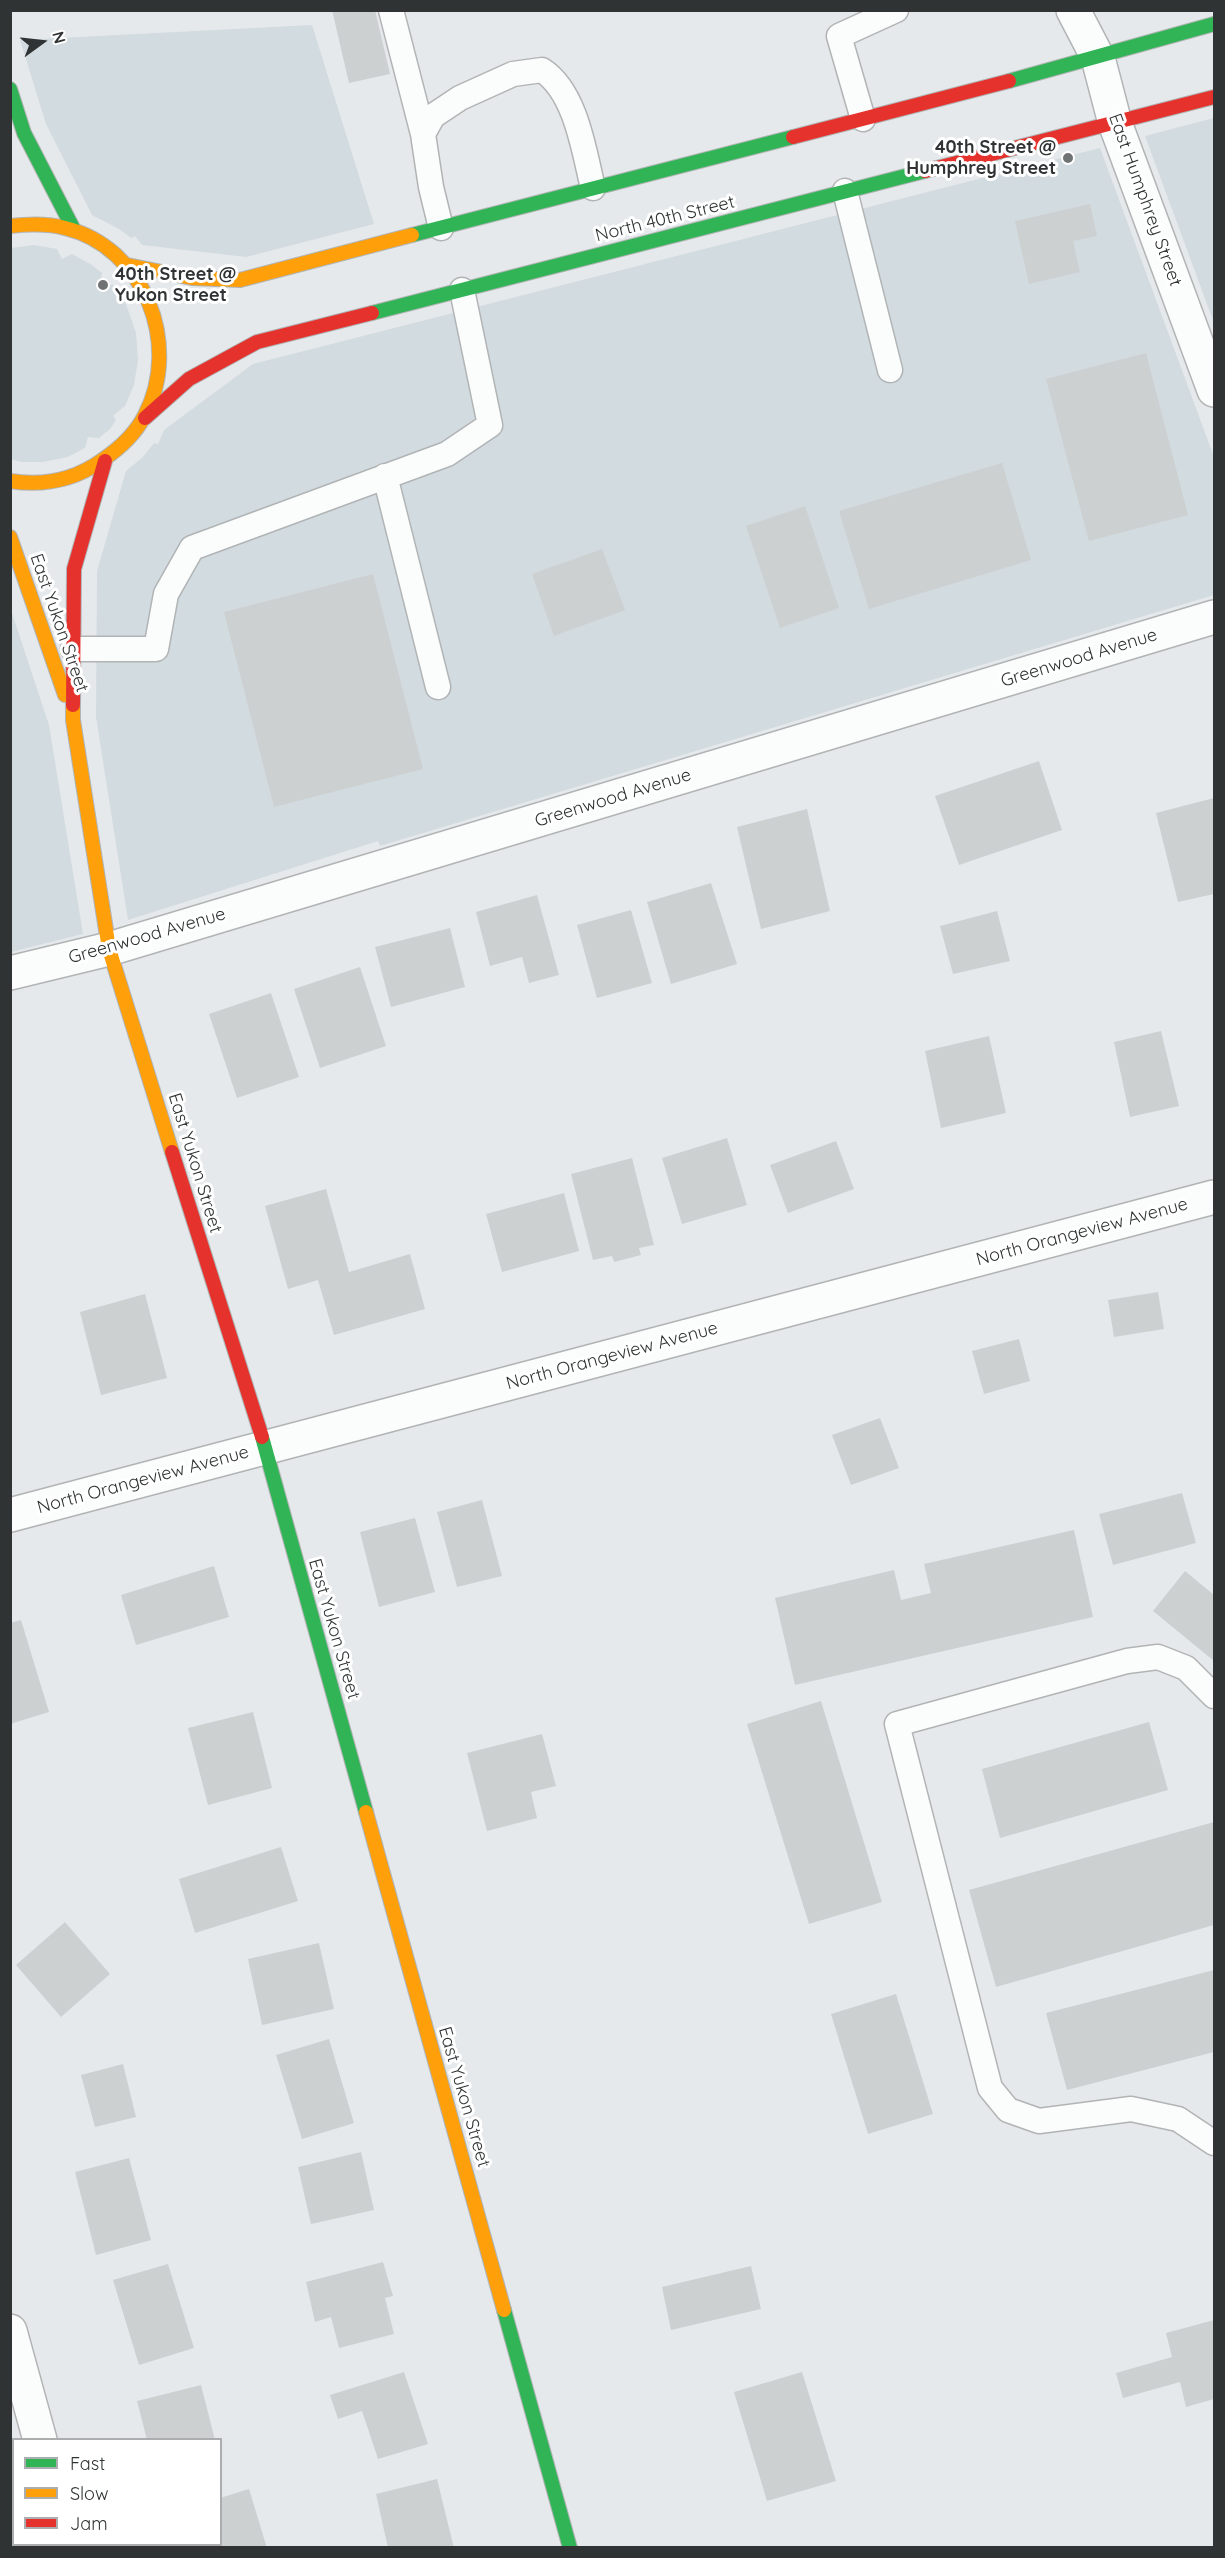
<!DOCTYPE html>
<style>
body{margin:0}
#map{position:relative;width:1225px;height:2558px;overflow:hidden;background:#e6e9eb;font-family:Quicksand,sans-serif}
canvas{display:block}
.frame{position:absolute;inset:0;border:12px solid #303334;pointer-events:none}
.legend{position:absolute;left:12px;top:2438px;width:210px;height:108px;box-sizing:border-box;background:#fff;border:2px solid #acadae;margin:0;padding:8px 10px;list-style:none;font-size:18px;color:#303334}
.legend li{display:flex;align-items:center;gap:12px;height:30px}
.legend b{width:30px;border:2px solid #acadae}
.north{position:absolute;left:12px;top:12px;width:60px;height:60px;-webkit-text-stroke:4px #fff;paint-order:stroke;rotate:75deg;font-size:16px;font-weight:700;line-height:24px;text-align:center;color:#303334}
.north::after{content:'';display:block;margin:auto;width:21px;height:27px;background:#303334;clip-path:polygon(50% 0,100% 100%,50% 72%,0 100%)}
</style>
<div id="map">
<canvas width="1225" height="2558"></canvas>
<div class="frame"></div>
<ul class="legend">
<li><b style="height:8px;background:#30b455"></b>Fast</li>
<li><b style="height:8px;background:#ff9f0a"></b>Slow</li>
<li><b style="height:8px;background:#e5322d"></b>Jam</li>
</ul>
<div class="north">N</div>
</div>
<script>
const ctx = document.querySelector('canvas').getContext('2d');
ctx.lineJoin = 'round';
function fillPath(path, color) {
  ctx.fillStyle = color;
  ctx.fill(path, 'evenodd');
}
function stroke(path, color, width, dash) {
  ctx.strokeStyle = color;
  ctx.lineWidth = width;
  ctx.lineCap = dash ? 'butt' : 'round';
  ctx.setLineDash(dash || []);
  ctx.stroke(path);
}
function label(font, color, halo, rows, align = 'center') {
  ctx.font = font + ' Quicksand,sans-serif';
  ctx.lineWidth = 6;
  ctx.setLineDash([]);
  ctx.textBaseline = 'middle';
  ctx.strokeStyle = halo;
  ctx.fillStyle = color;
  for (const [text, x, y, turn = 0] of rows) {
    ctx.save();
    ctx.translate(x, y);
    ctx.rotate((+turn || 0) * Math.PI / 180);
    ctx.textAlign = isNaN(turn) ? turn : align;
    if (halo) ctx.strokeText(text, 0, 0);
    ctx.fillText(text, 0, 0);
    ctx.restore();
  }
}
fillPath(new Path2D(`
 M312,25L374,224L246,257L142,245L135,236L131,238L119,229L92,215L46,124L20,40Z
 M1214,118V323L1145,136Z
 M1100,148L1214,457V595L380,846L378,841L128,920L96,717L97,571L126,471L143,457L154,443L158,444L164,430L253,364Z
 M34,245L57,249L62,259L72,254L92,265L102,273L100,284L113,285L126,304L136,333L138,360L134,385L125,406L113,416L116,420L110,429L99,438L88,437L85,448L68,457L43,462H21L10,459L11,248Z
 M11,610L49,725L83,934L11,952Z`), '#d2dbe0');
fillPath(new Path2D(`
 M332,10H375L390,74L349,83Z
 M1090,204L1097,236L1073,241L1080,272L1029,284L1015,221Z
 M1146,353L1188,515L1089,541L1046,379Z
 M1002,463L1031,560L869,609L839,511Z
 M805,506L839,608L780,628L746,526Z
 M602,549L625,610L554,636L532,574Z
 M373,574L423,769L274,807L224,612Z
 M1039,761L1062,830L959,865L935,796Z
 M1214,798V894L1178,902L1156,813Z
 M807,809L830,911L761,929L737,827Z
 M711,883L737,964L671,984L647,902Z
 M537,895L559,975L529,983L522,957L490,966L476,912Z
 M631,910L652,983L597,998L577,925Z
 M997,911L1010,961L953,974L940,926Z
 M450,928L465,987L391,1007L375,947Z
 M360,967L386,1046L320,1068L294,989Z
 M271,993L299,1077L237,1098L209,1014Z
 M1161,1031L1179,1106L1130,1117L1114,1042Z
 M989,1036L1006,1113L941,1128L925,1051Z
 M727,1138L747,1205L682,1224L662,1158Z
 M836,1141L854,1189L788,1213L770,1165Z
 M632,1158L654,1245L639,1248L641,1255L614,1262L612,1256L593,1260L571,1174Z
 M326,1189L349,1272L410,1254L425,1309L334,1335L318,1280L288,1289L265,1206Z
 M564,1193L579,1251L502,1272L486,1214Z
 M1158,1292L1164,1329L1114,1337L1108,1300Z
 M145,1294L167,1378L101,1395L80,1312Z
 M1019,1339L1030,1381L984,1394L972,1351Z
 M880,1418L899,1468L851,1485L832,1435Z
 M1182,1493L1196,1543L1113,1565L1099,1514Z
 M482,1500L502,1576L457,1587L437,1512Z
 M415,1518L435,1592L379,1607L360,1532Z
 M1074,1530L1093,1617L795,1685L775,1598L894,1570L901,1600L931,1593L924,1564Z
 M214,1566L229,1617L136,1645L121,1595Z
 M1185,1571L1214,1595V1661L1153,1611Z
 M21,1620L49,1712L10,1724V1623Z
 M821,1701L882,1902L809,1924L747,1724Z
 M253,1712L272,1788L208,1805L188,1728Z
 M1149,1722L1168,1790L1000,1838L982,1769Z
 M542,1734L556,1786L531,1792L537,1818L487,1831L467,1753Z
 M1214,1822V1925L996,1987L969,1890Z
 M281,1847L298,1901L195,1933L179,1879Z
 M65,1922L110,1974L61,2017L16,1965Z
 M319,1943L334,2009L262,2025L248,1959Z
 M1214,1970V2052L1067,2090L1046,2013Z
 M896,1994L933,2114L868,2134L831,2014Z
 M329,2039L354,2123L302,2139L276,2055Z
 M123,2064L136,2117L95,2127L81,2075Z
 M361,2152L374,2210L311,2224L298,2167Z
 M129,2158L151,2240L96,2255L75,2172Z
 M383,2262L393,2296L385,2298L394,2334L339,2348L331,2317L315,2322L306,2282Z
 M168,2264L194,2348L139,2365L113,2280Z
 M751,2266L761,2309L671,2330L662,2287Z
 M1214,2320V2399L1186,2407L1180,2382L1123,2398L1116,2373L1172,2357L1166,2333Z
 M404,2372L428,2444L378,2459L362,2411L338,2419L330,2395Z
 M802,2372L836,2481L767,2501L734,2392Z
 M201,2385L215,2440H147L137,2401Z
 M437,2479L454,2548H388L376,2494Z
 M249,2489L267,2548H181L180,2544H220V2498Z`), '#cdd0d1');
const lane = new Path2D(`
 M391,10L423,134
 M863,119L839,36L896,10
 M845,191L890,370
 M441,228L431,187L423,134L433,116L460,98L513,74L542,70C576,92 584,151 593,188
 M385,476L438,687
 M73,649H156L166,594L192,548L447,454L490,425L462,290
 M1214,1696L1186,1668L1158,1657L1127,1661L897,1724L990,2088L1008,2110L1039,2121L1131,2109L1178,2119L1214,2143`);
const street = new Path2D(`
 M1073,10L1098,58L1115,123L1214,390
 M10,973L109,949L1214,617
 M10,1515L1214,1197
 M10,2331L40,2440
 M69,2544L70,2548`);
const fast = new Path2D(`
 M1009,81L1214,24
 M10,89L24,133L74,230
 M412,235L793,137
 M372,313L925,171
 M262,1437L366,1812
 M504,2310L570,2548`);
const slow = new Path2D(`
 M10,226C28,224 47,223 65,228C144,247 182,344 145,415C135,435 119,449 101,461C74,480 42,486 10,481
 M127,265L192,278L240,280L412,235
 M10,537L65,695
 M73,705V720L109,949L172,1152
 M366,1812L504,2310`);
const jam = new Path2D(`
 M793,137L1009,81
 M925,171L1214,97
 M145,418L189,379L257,342L372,313
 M73,705L74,569L105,461
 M172,1152L262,1437`);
stroke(lane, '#b1b4b5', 27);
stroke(street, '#b1b4b5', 36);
stroke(fast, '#b1b4b5', 16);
stroke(slow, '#b1b4b5', 16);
stroke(jam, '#b1b4b5', 16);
stroke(lane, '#fbfcfc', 24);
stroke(street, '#fbfcfc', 33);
stroke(fast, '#30b455', 14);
stroke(slow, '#ff9f0a', 14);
stroke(jam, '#e5322d', 14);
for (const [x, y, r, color] of [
 [1068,158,6,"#707374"],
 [103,285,6,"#707374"]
]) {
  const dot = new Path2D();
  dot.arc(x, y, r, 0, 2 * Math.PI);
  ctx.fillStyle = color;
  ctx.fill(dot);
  stroke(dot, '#fff', 2);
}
label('bold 18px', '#303334', '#fff', [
 ["40th Street @",1056,148],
 ["Humphrey Street",1056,169],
 ["40th Street @",115,275,"left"],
 ["Yukon Street",115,296,"left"]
], 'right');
label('18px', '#303334', '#fff', [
 ["East Humphrey Street",1145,200,70],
 ["North 40th Street",665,219,-14],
 ["East Yukon Street",59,623,71],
 ["Greenwood Avenue",1079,658,-17],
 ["Greenwood Avenue",613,798,-17],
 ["Greenwood Avenue",147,936,-16],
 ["East Yukon Street",195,1163,73],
 ["North Orangeview Avenue",1082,1232,-15],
 ["North Orangeview Avenue",612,1356,-15],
 ["North Orangeview Avenue",143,1480,-15],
 ["East Yukon Street",334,1629,74],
 ["East Yukon Street",464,2097,74]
]);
</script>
